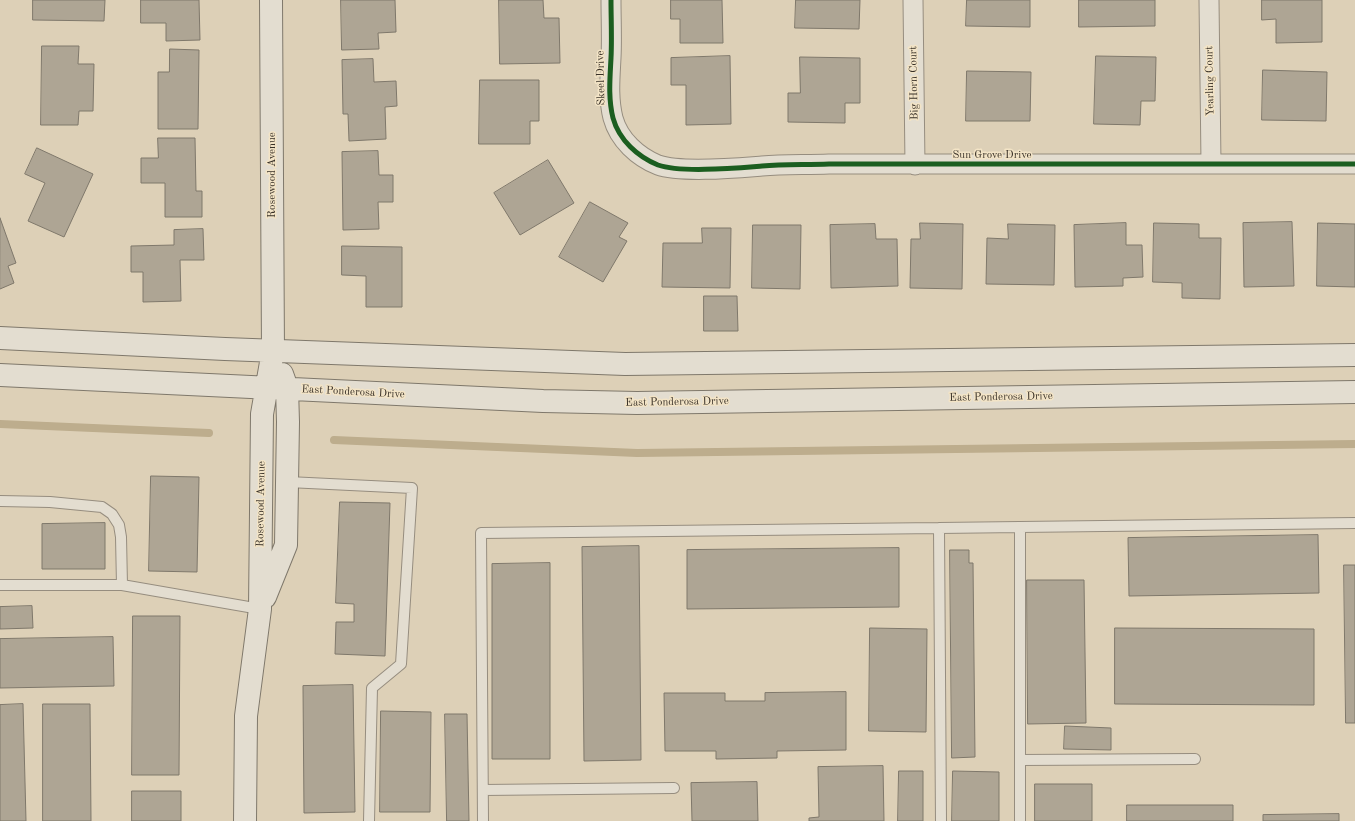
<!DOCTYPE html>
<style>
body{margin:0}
canvas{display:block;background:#ddd0b7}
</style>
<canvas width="1355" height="821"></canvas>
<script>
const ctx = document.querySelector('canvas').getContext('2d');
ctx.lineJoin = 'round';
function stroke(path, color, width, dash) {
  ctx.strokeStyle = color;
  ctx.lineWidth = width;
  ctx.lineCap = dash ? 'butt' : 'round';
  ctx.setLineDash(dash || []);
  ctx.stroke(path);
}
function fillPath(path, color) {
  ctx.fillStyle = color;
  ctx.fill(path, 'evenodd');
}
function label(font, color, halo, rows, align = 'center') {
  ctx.font = font + ' "Old Standard TT",serif';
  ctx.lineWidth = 3;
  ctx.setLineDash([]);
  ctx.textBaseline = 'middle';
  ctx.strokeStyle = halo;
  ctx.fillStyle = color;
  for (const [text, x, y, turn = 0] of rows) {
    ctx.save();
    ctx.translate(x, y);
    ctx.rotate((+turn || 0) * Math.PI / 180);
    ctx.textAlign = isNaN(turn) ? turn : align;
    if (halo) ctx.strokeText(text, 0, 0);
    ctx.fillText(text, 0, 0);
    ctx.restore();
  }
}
stroke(new Path2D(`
 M0,424L209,433
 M334,440L637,453L1355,444`), '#bdad8d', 8);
const building = new Path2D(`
 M33,0H105L104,21L33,20Z
 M141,0H199L200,40L166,41V23H141Z
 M341,0H395L396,32L378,33L379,49L342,50Z
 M499,0H543L544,18H559L560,63L500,64Z
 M671,0H722L723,43H680V19H671Z
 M796,0H860L859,29L795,28Z
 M967,0H1030V27L966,26Z
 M1079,0H1155V26L1079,27Z
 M1262,0H1322V42L1276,43V19L1262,20Z
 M42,46H79L78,64H94L93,111H79L78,125H41Z
 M170,49L199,50L198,129H158V72H169Z
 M730,56L731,124L686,125V85H671V58Z
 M1096,56L1156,57L1155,101H1141L1140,125L1094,124Z
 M800,57L860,58V103H845V123L788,122V93H800Z
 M373,59L374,82L396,81L397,106L385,107L386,139L349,141L348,114H343L342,60Z
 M1263,70L1327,72L1326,121L1262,120Z
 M967,71L1031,72L1030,121H966Z
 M480,80H539V121H530V144H479Z
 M158,138H195L196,191H202V217H165V183H141V158H158Z
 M37,148L93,174L64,237L28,221L45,183L25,174Z
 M378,151L379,175H393V202H378L379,229L343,230L342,152Z
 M548,160L574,203L520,235L494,193Z
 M590,202L628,223L619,237L627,241L603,282L559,257Z
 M0,218L16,263L8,266L14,283L0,289Z
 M1292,222L1294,286L1244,287L1243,223Z
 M920,223L963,224L962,289L910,288L911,239H920Z
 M1126,223V245H1142L1143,277L1123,278V286L1075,287L1074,225Z
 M1154,223L1199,224V238H1221L1220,299L1182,298V283L1153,282Z
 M1318,223L1355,224V287L1317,286Z
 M875,224L876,239H897L898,286L831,288L830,225Z
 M1008,224L1055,225L1054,285L986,284L987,238L1008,239Z
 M753,225H801L800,289L752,288Z
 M702,228H731L730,288L662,287L663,243H702Z
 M203,229L204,260H180L181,301L143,302V272H131V246L174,245V230Z
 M342,246L402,247V307H366V276L342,275Z
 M704,296H737L738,331H704Z
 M151,476L199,477L197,572L149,571Z
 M340,502L390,503L385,656L335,654L336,622H354V604L336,603Z
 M105,523V569H42V524Z
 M1318,535L1319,593L1129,596L1128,538Z
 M639,546L641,760L584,761L582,547Z
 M899,548V607L687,609V550Z
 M950,550H969V563H973L975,757L952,758Z
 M550,563V759H492V564Z
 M1344,565H1355V723H1346Z
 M1027,580H1084L1086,723L1028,724Z
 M32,606L33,628L0,629V607Z
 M133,616H180L179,775H132Z
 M870,628L927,629L926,732L869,731Z
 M1115,628L1314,629V705L1115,704Z
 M113,637L114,686L0,688V639Z
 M353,685L355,812L304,813L303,686Z
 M846,692V750L777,751V758L716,759V751H665L664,693H725V701H765V693Z
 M23,704L26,821H0V705Z
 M43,704H90L91,821H43Z
 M381,711L431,712L430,812H380Z
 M445,714H467L469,821H447Z
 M1065,726L1111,728V750L1064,749Z
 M883,766L884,821H809V818L819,817L818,767Z
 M899,771H923V821H898Z
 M953,771L999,772V821H952Z
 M757,782L758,821H692L691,783Z
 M1035,784H1092V821H1035Z
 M132,791H181V821H132Z
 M1127,805H1233V821H1127Z
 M1339,814V821H1263V815Z`);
fillPath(building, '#aea594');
stroke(building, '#7f786b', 1);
const service = new Path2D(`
 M288,482L412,488L401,664L372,688L369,821
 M0,501L50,502L102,507L112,514L119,525L121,537L122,585
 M1020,527L1355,523
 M0,585H122L260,609
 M1020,760L1195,759
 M483,790L674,788
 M483,821L481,533L939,528
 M941,821L939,528L1020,527V821`);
const minor = new Path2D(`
 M611,0C611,19 612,39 611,58C610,78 608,98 613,118C619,140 638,157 658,165C681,173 736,168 762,166C784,164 806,165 829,164H1355
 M913,0L915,165
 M1209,0L1211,163`);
const secondary = new Path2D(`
 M0,338L225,349L625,364L1355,355
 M0,375L543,401L637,403L1355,392
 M265,597L286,545L288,422L287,388L282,374
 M245,821L246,716L260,609L262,414L273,351L271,0`);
stroke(service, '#968d7f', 12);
stroke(minor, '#968d7f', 21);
stroke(secondary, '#7f786b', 24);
stroke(service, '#e3ddd0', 10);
stroke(minor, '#e3ddd0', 19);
stroke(secondary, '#e3ddd0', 22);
stroke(new Path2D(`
 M611,0C611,19 612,39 611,58C610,78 608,98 613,118C619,140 638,157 658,165C681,173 736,168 762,166C784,164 806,165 829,164H1355`), '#1b5e20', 5);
label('11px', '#383027', '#f3e4c6', [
 ["Skeel Drive",601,78,-91],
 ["Yearling Court",1210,81,-91],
 ["Big Horn Court",914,83,-91],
 ["Sun Grove Drive",992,155],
 ["Rosewood Avenue",272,175,-90],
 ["East Ponderosa Drive",353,392,3],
 ["East Ponderosa Drive",1001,397,-1],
 ["East Ponderosa Drive",677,402,-1],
 ["Rosewood Avenue",261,504,-89]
]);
</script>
